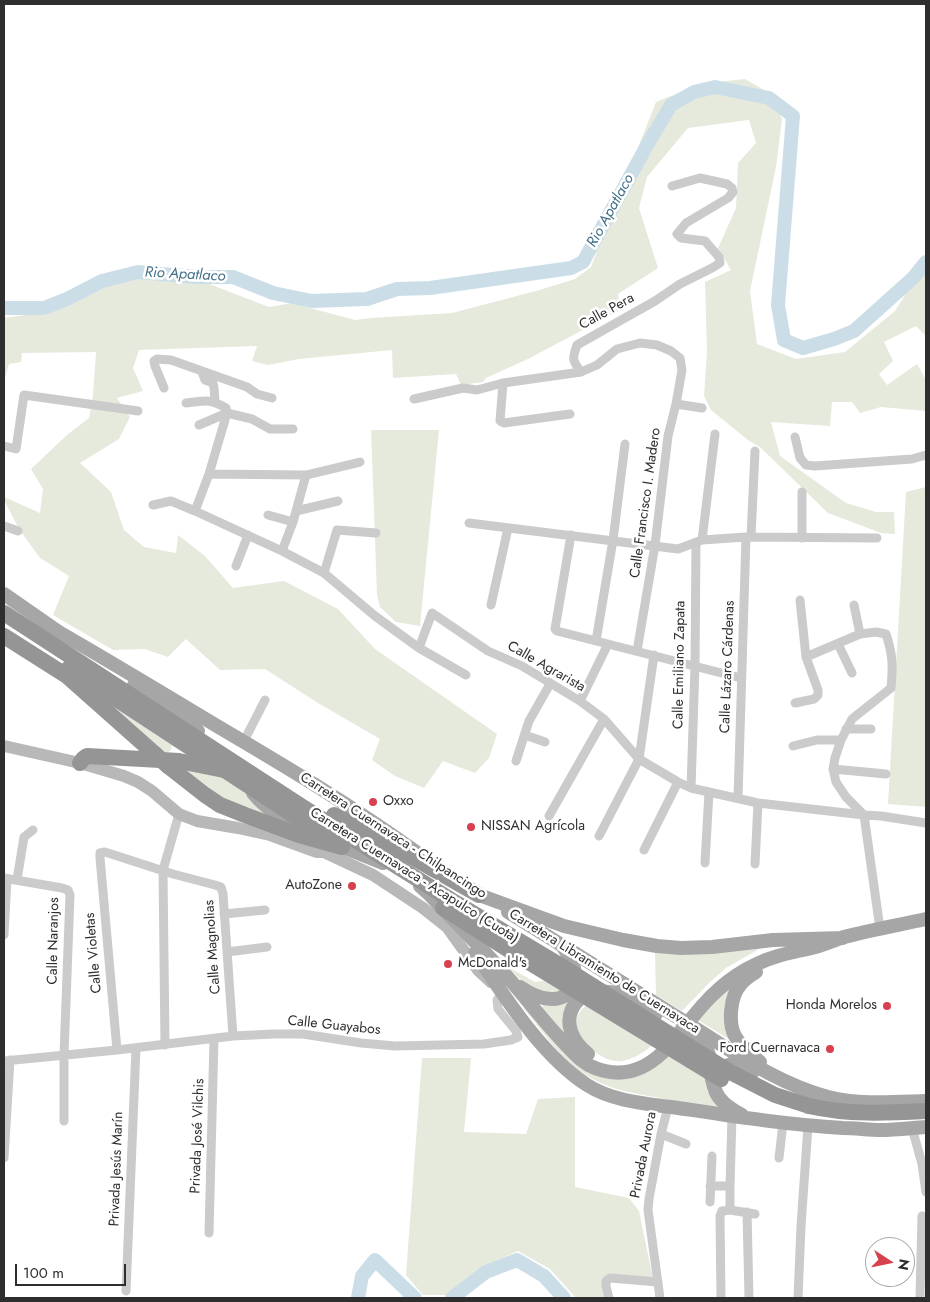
<!DOCTYPE html>
<meta charset="utf-8">
<style>
body{margin:0}
#map{position:relative;width:930px;height:1302px;overflow:hidden;background:#fff;font-family:Jost,sans-serif}
canvas{display:block}
.frame{position:absolute;inset:0;border:5px solid #2e2e2e;pointer-events:none}
.north{position:absolute;left:865px;top:1237px;width:50px;height:50px;box-sizing:border-box;background:#fff;border:1px solid #ababab;border-radius:50%;rotate:101deg;font-size:14px;font-weight:700;line-height:20px;text-align:center;color:#2e2e2e}
.north::after{content:'';display:block;margin:auto;width:18px;height:22px;background:#d6404f;clip-path:polygon(50% 0,100% 100%,50% 72%,0 100%)}
.scale{position:absolute;left:15px;top:1264px;width:111px;height:22px;box-sizing:border-box;border:2px solid #2e2e2e;border-top:0;padding-left:6px;font-size:15px;line-height:18px;white-space:nowrap;color:#2e2e2e;-webkit-text-stroke:4px #fff;paint-order:stroke}
</style>
<div id="map">
<canvas width="930" height="1302"></canvas>
<div class="frame"></div>
<div class="north">N</div>
<div class="scale">100 m</div>
</div>
<script>
const ctx = document.querySelector('canvas').getContext('2d');
ctx.lineJoin = 'round';
function fillPath(path, color) {
  ctx.fillStyle = color;
  ctx.fill(path, 'evenodd');
}
function stroke(path, color, width, dash) {
  ctx.strokeStyle = color;
  ctx.lineWidth = width;
  ctx.lineCap = dash ? 'butt' : 'round';
  ctx.setLineDash(dash || []);
  ctx.stroke(path);
}
function label(font, color, halo, rows, align = 'center') {
  ctx.font = font + ' Jost,sans-serif';
  ctx.lineWidth = 5;
  ctx.setLineDash([]);
  ctx.textBaseline = 'middle';
  ctx.strokeStyle = halo;
  ctx.fillStyle = color;
  for (const [text, x, y, turn = 0] of rows) {
    ctx.save();
    ctx.translate(x, y);
    ctx.rotate((+turn || 0) * Math.PI / 180);
    ctx.textAlign = isNaN(turn) ? turn : align;
    if (halo) ctx.strokeText(text, 0, 0);
    ctx.fillText(text, 0, 0);
    ctx.restore();
  }
}
fillPath(new Path2D(`
 M745,79L771,94L782,119L776,167L750,291L757,344L796,359L845,352L895,311L926,261V336L916,326L884,342L893,361L879,374L887,385L917,364L926,380V411L881,407L860,413L852,402H832L830,426L771,422L780,456L846,503L876,512H894L895,534L881,533L828,513L761,448L748,440L711,410L704,396L707,352L705,282L731,270L718,248L736,208L738,163L756,143L749,120L688,128L647,177L639,208L658,268L618,294L620,310L528,359L486,378L483,382L461,385L456,374L393,378L392,350L299,359L268,365L252,361L257,346L139,350L133,368L143,391L117,398L130,417L119,439L80,463L111,492L124,530L144,547L176,553L178,535L205,556L233,588L284,581L338,609L375,649L497,734L489,758L475,773L443,761L424,788L395,776L372,760L380,739L318,703L265,669L220,670L186,639L168,657L145,649L113,650L53,615L69,576L40,558L19,529L4,500V497L40,513L43,489L31,469L67,435L89,418L93,395L96,352L22,353L21,362L9,364L5,378L4,428V318L32,314L112,278L186,275L269,307L292,303L355,320L370,318L452,313L536,291L575,279L591,267L656,102L701,84Z
 M371,430H439L420,626L396,622L380,607L377,595Z
 M926,487V807L888,804L906,492Z
 M109,704L172,745L171,750L165,755Z
 M176,766L232,777L291,828L223,799Z
 M759,949L726,968L711,981L682,1011L656,995L655,951L737,950Z
 M561,953L567,986L552,995C532,988 524,986 510,968L535,982L550,980Z
 M739,978L735,1043L698,1020L723,991Z
 M572,997L567,1040L540,1009L544,1004Z
 M591,1002L653,1045C644,1052 634,1059 622,1061C602,1064 568,1036 578,1015C581,1009 586,1006 591,1002Z
 M527,1006L607,1075L669,1053L703,1072L711,1097L719,1107C697,1105 676,1101 655,1097C631,1093 607,1089 586,1075C560,1059 543,1031 523,1008Z
 M422,1058H471L464,1132L526,1134L538,1099L575,1097V1187L629,1198L639,1211L653,1279L612,1274L608,1298H576L550,1269L518,1251L483,1267L446,1295H423L406,1275Z`), '#e5eadd');
stroke(new Path2D(`
 M4,308H44L67,299L102,281L138,272L196,277H233L273,293L312,301L367,299L397,289L430,288L571,268L583,262L650,140L671,105L694,92L715,87L769,98L793,116L778,305L784,340L803,348L834,339L854,331L913,278L926,262
 M358,1298L362,1276L375,1260L415,1298
 M452,1298L486,1272L517,1260L544,1276L564,1298`), '#cbdee8', 14);
stroke(new Path2D(`
 M202,372L205,380L213,383L214,388L215,401
 M581,372C572,360 572,359 577,345L655,301L680,284L712,268L720,263L719,257L705,241L681,238L677,234L686,223L728,198L733,192L732,188L727,184L700,178L672,186
 M503,383L500,421L504,423L570,414
 M164,388L155,366L154,361L157,359L171,360L247,387L257,394L272,398
 M414,399L463,388L477,390L503,383L581,372L597,365L617,349L640,343L657,345L671,351L680,358L682,370L676,404L668,436L655,545L637,651
 M186,403C205,401 209,398 226,408L227,413L209,474L195,511
 M676,404L702,408
 M227,413L252,419L270,429H293
 M199,425L227,413
 M795,437L800,458L806,465L815,466L912,459L926,455
 M4,446L16,449L24,395L138,411
 M209,474L306,475L360,462
 M153,505L171,501L195,511L282,551L324,573L375,616L419,648L466,675
 M296,511L338,501
 M268,515L293,522
 M469,523L678,549L702,540L746,537L877,538
 M4,526L18,531
 M571,535L555,629L557,631L741,678
 M751,537L755,451
 M802,538V492
 M702,540L715,434
 M282,551L293,522L306,475
 M236,566L248,535
 M324,573L337,530L376,533
 M491,605L508,528
 M854,605L860,634
 M596,641L613,540L625,444
 M838,644L852,673
 M419,648L432,613L488,651L522,666L580,701L604,719L639,759L678,782L691,788L758,803L864,815L881,816L926,823
 M806,657L860,634L876,632L886,634C893,655 893,666 891,688L852,719L841,740L835,758L833,769L836,782L846,797L864,815L880,929
 M580,701L608,644
 M795,703L814,699L818,695V690L806,657L800,600
 M846,729H871
 M525,735L545,742
 M244,741L265,700
 M793,746L817,740H841
 M516,761L529,721L550,684
 M833,769L886,774
 M691,788L695,666L696,542
 M738,798L746,537
 M549,816L604,719
 M599,836L639,759L654,655
 M644,850L678,782
 M705,863L709,792
 M755,864L758,803
 M4,878L62,888L68,890L70,895L64,1055V1121
 M17,880L24,837L33,830
 M224,914L265,910
 M4,935L7,879
 M227,952L267,947
 M165,1045L163,870L179,814
 M117,1050L100,858V853L105,852L173,874L215,885L221,887L223,894L233,1036
 M4,1061L117,1050L233,1036L273,1034H303L361,1043L395,1046L484,1044L511,1040L518,1037L516,1031L498,1009L497,1000L502,993
 M912,1128L922,1164L926,1192
 M661,1134L686,1144
 M4,1158L10,1060
 M779,1158L783,1123
 M710,1186H730
 M710,1202L712,1156
 M730,1210V1186L732,1116
 M747,1212L749,1298
 M209,1233L214,1039
 M126,1291L136,1048
 M609,1298L606,1286V1281L610,1278L658,1282
 M660,1298L648,1210L649,1199L661,1134L668,1107
 M721,1298L720,1216L722,1211L730,1210L755,1214
 M798,1298L801,1226L808,1126
 M920,1298L922,1216`), '#cbcbcb', 9);
stroke(new Path2D(`
 M4,746L80,763L124,776L138,782L152,791L179,814L197,821L238,828L270,835L317,852H324L373,875L423,908L447,927L478,970L491,982`), '#b8b8b8', 12);
stroke(new Path2D(`
 M4,594L63,635
 M57,631C111,662 164,694 217,726C285,766 352,806 416,852
 M134,685L198,731
 M253,793C267,810 284,819 303,828
 M333,843L383,863
 M420,886L429,894C456,923 485,951 511,981C529,1002 546,1024 566,1045C575,1054 583,1064 595,1068C621,1078 643,1071 662,1053
 M471,889L479,895L564,926L623,940L657,946L681,948L712,947L773,940L843,938
 M508,912C567,948 626,985 685,1022C731,1050 775,1083 828,1097C860,1105 894,1102 926,1101
 M475,953C505,997 541,1055 587,1085C615,1103 653,1104 685,1109C738,1117 790,1125 843,1128C856,1128 868,1130 881,1130C896,1130 911,1128 926,1127
 M756,972C751,975 745,979 741,984C730,996 728,1023 735,1036C741,1047 751,1054 760,1062
 M520,987C529,993 541,1000 553,999C569,999 577,983 574,968C572,960 568,954 563,947
 M702,1006C723,982 747,965 778,956C791,952 805,950 819,946C827,943 835,940 844,937C871,930 899,925 926,919
 M690,1034L702,1042L706,1047L709,1055L708,1063L714,1087
 M588,1054C552,1026 572,983 615,993C630,996 644,1007 656,1014
 M742,1115C726,1107 706,1092 718,1073C720,1069 726,1065 731,1064C738,1064 747,1069 754,1071`), '#a6a6a6', 14);
stroke(new Path2D(`
 M4,636L67,676L156,755
 M80,763L83,759L87,756L179,761L224,770
 M168,766L205,795L220,805L245,815L299,835L342,847
 M334,815L363,829L479,895
 M809,1106C848,1115 887,1113 926,1111`), '#959595', 16);
stroke(new Path2D(`
 M662,1053L702,1006`), '#a6a6a6', 14);
stroke(new Path2D(`
 M4,613L304,808L451,900L558,964L730,1072L775,1095L809,1106
 M69,668L301,820L334,840
 M156,755L168,766
 M443,908L509,950L721,1079`), '#959595', 16);
for (const [x, y, r, color] of [
 [373,802,5,"#d6404f"],
 [471,827,5,"#d6404f"],
 [352,886,5,"#d6404f"],
 [448,964,5,"#d6404f"],
 [887,1006,5,"#d6404f"],
 [830,1049,5,"#d6404f"]
]) {
  const dot = new Path2D();
  dot.arc(x, y, r, 0, 2 * Math.PI);
  ctx.fillStyle = color;
  ctx.fill(dot);
  stroke(dot, '#fff', 2);
}
label('14px', '#2e2e2e', '#fff', [
 ["Calle Pera",607,312,-29],
 ["Calle Francisco I. Madero",646,503,-82],
 ["Calle Emiliano Zapata",680,665,-89],
 ["Calle Agrarista",546,667,30],
 ["Calle Lázaro Cárdenas",728,667,-88],
 ["Carretera Cuernavaca - Chilpancingo",393,836,33],
 ["Carretera Cuernavaca - Acapulco (Cuota)",414,876,32],
 ["Calle Naranjos",54,941,-89],
 ["Calle Magnolias",213,947,-94],
 ["Calle Violetas",94,953,-95],
 ["Carretera Libramiento de Cuernavaca",604,972,32],
 ["Calle Guayabos",334,1026,6],
 ["Privada José Vilchis",198,1136,-88],
 ["Privada Aurora",644,1155,-79],
 ["Privada Jesús Marín",117,1169,-88]
]);
label('14px', '#2e2e2e', '#fff', [
 ["Oxxo",383,802],
 ["NISSAN Agrícola",481,827],
 ["AutoZone",342,886,"right"],
 ["McDonald's",458,964],
 ["Honda Morelos",877,1006,"right"],
 ["Ford Cuernavaca",820,1049,"right"]
], 'left');
label('italic 15px', '#437089', '#fff', [
 ["Rio Apatlaco",611,211,-61],
 ["Rio Apatlaco",185,275,3]
]);
</script>
